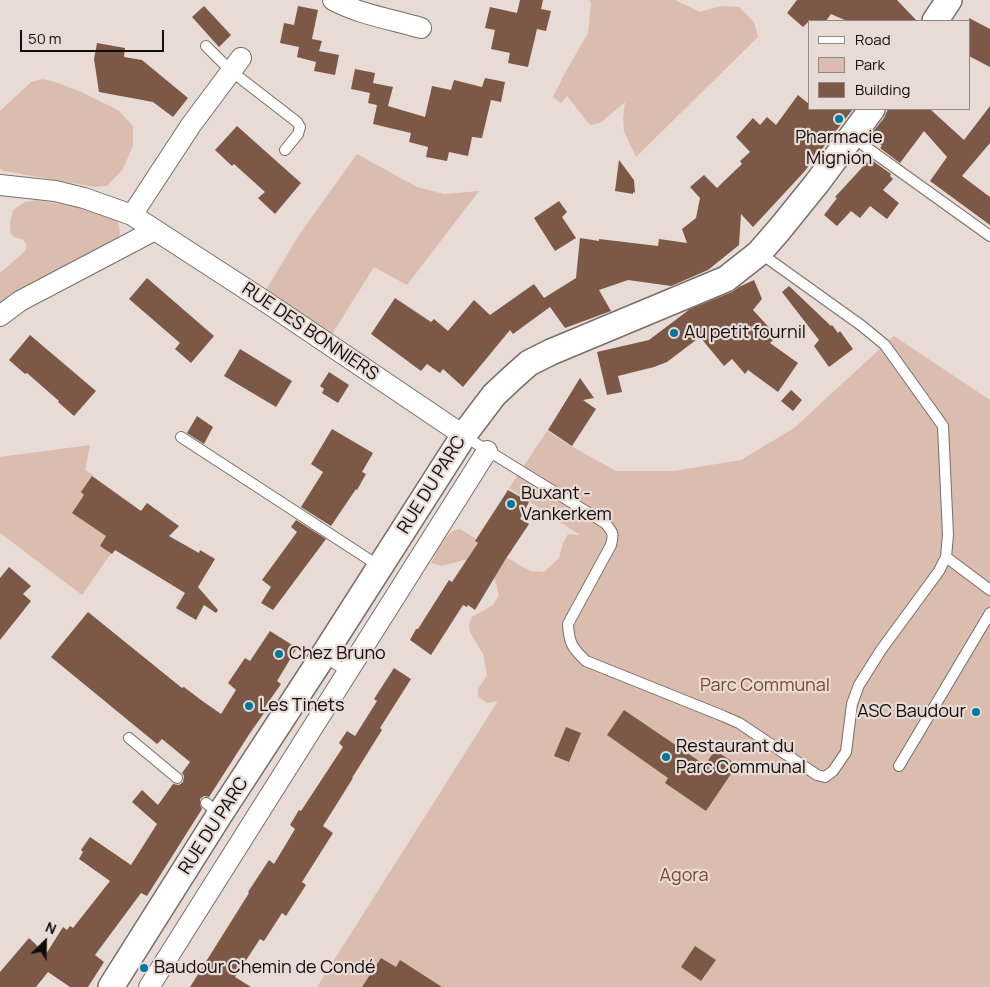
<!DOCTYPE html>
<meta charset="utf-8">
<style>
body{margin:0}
#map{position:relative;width:990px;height:987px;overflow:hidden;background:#e8dbd5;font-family:Manrope,sans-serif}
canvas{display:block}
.legend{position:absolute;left:808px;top:20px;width:162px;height:90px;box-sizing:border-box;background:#e8dbd5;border:1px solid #928884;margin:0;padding:6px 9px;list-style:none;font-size:15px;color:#100c0a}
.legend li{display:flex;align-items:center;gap:10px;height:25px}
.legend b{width:25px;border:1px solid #928884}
.north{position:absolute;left:20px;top:917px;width:50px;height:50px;-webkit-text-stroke:4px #e8dbd5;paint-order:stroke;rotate:23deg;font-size:14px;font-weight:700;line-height:20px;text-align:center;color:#100c0a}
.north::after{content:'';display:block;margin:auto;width:18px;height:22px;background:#100c0a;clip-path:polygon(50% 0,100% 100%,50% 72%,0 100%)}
.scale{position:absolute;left:20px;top:30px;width:144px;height:22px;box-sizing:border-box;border:2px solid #100c0a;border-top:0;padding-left:6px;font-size:15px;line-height:18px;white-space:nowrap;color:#100c0a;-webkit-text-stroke:4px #e8dbd5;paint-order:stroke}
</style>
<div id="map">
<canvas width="990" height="987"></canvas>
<ul class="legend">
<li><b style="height:6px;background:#fff"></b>Road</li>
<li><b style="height:14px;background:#dabdae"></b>Park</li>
<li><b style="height:14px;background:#7c5946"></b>Building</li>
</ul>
<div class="north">N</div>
<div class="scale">50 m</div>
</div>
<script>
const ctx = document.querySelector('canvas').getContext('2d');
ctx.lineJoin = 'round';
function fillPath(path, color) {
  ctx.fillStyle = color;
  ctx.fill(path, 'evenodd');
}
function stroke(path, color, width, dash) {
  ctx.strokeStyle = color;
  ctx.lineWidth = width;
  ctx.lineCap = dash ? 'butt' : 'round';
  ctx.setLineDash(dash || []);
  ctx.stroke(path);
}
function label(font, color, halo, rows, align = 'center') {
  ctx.font = font + ' Manrope,sans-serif';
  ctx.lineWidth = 4.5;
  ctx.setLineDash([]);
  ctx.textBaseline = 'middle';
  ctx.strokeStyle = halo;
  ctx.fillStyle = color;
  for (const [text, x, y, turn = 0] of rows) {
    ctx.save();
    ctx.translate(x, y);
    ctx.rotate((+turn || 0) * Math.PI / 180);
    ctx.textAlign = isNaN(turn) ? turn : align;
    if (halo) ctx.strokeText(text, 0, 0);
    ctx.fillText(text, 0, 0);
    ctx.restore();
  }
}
fillPath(new Path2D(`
 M589,0H675L700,12L720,6L739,7L754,22L758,37L636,157L624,131L623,118L625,102L600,123L590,125L567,96L561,103L553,97L565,73L588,33L591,3Z
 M43,79L58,83L79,91L118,110L133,126V146L123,169L107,186L95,187L4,171L0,169V111L31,82Z
 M357,154L417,187L444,194L479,191L407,285L374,267L332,334L266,290L299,235Z
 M36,200C64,205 92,208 118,221L120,233L117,244L0,309V273L24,252L27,246L23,239C22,239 15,238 14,237C7,232 11,217 13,210L25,202Z
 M894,336L990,400V987H317L498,701L487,703L478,696V689L487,675L483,654L470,632L469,625L472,617L493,605L499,595L494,577L465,560L442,566L431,563C438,551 445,531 460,529L519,565L531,571L544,572L559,558L563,543L568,534L580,535L509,488L547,431L571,446L616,471H673L741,460L794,428Z
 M90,445L85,470L93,475L82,492L130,526L82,595L0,533V457Z`), '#dabdae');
fillPath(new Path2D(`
 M520,0H543L541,9L551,11L546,31L537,29L528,67L508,63L510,53L491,49L495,30L485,28L490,7L517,13Z
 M797,0H897L917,21H847L831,14L826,21H809L803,27L787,13Z
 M204,6L231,35L219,47L192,17Z
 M298,6L318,10L312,39L322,41L319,51L339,55L335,75L314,71L316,62L297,57L299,47L280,43L284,23L294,25Z
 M969,18L990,29V67L969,56Z
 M97,43L125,48L124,57L142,60L188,98L173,117L153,102L99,92L94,59Z
 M355,69L375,73L373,83L393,87L388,106L425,117L432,86L451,90L454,80L482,87L485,78L505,82L501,102L491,100L482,138L472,137L468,156L449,152L447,161L426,157L428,147L409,142L411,133L373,124L377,105L368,103L370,93L351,89Z
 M798,95L809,104V109H853L804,172L753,227L741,214L739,245L708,270L671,286L628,280L599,290L611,311L565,328L550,307L513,334L510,330L463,387L443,369L440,373L427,364L421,371L371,334L395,298L431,322L434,319L448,331L474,300L490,315L534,284L544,298L576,278L580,238L599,241V239L658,246L659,239L687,243L682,229L696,218L700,198L690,187L704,175L717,188L722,183L742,164L740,161L750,152L736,137L753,118L760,125L767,117L776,125Z
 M990,106V143L962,176L990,197V225L930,181L947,157L924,131L900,163L880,148L882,146L873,139L872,133L884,118L888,109H930L964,140Z
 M237,126L301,183L275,214L258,198L265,192L234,164L232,166L215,150Z
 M870,159L891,174L890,176L893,179L883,190L899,203L887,219L870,206L860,218L851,211L837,226L824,215L837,198L835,197Z
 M619,160L634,180L635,193L633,192V194L615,191Z
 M559,201L567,212L562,217L576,238L555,251L534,218Z
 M147,278L214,336L191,363L175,349L180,343L129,299Z
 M754,280L762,299L753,310L777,336L770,343L798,363L778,392L748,370L745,374L732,359L724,366L700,337L667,362L654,367L618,376L622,392L607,395L597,352L649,340L690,309L732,292L739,287Z
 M789,286L831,326L832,325L838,333L840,331L853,349L829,367L814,346L819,340L782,292Z
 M30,335L96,391L74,416L58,402L59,401L27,373L25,374L9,360Z
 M240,349L292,381L276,407L224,376Z
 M329,372L349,385L338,403L322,393L324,389L320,386Z
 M580,378L594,398L583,400L596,409L572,446L548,430Z
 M791,390L802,400L793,411L781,401Z
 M197,416L213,427L204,444L187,433Z
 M332,429L373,453L362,472L366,474L357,490L356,489L331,526L301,507L323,472L311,464Z
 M92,476L141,511L147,503L179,526L169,536L199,553L200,550L215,559L198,587L218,610L216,613L204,605L196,620L176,608L185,593L115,550L112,554L100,546L106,536L72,513L84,495L81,492Z
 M508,490L529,502L520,519L529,524L505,560L475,610L468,605L467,607L463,605L431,655L410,640L416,629H418L449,580L452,582L478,543L475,541Z
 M296,520L326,539L273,610L261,603L271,587L262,580L297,532L291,527Z
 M9,567L31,586L23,594L31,601L0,640V578Z
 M88,612L182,688L184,687L201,700L221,714L236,690L228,683L245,658L250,661L270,631L297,648L277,681L281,684L265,707L267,709L250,733L209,797L204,796L200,799V805L202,809L147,896L141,893L95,955L104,962L88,987H70L48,972L36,987H0V972L29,938L46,954L63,927L67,930L70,926L73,928L110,881L79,859L83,852L81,850L90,837L131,865L157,824L132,802L142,790L158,805L173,784L179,785L183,782L184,776L182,773L190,762L162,739L157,744L51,657Z
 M394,668L411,679L380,728L382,730L352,778H353L323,826L333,833L302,882L306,885L286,916L282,913L264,941L260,939L235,977L251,987H190L249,893L248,892L269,860L274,864L295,829L290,825L299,810L301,811L343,747L339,743L347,731L355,736L377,701L374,699Z
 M624,710L705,765L715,750L737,765L706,811L665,783L668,778L607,735Z
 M566,727L581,733L569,762L554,756Z
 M695,946L716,960L701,981L681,967Z
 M381,958L396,967L400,960L442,987H362Z`), '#7c5946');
const service = new Path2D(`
 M206,46L231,71L297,122L300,127L298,134L285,150
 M852,137L990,236
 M464,436L605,523C613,532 614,534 611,545L568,624C569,643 572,648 586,661L723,716L739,723L817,775L825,777L833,771L846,752L852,704L859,685L881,650L939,571L946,557L948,535L943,426L885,345L862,326L760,253
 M181,437L379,566
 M946,557L990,590
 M323,656L348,672
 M129,738L177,778
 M899,766L990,613
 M206,803L220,814`);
const minor = new Path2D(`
 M333,0C361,15 391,19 421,28
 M0,185L55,191L84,198L132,215L266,302L463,435
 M132,215L191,125L241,58
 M0,316L20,301L155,230
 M149,987L487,451`);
const tertiary = new Path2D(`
 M935,21L949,0
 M111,987L220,814L323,656L466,432L494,395L511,379L529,363L551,352L726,279L759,253L779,230L817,183L872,109`);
stroke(service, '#796e68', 12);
stroke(minor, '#796e68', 22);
stroke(tertiary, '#796e68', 28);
stroke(service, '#fff', 10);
stroke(minor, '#fff', 20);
stroke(tertiary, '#fff', 25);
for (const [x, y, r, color] of [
 [839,119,5,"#0079a1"],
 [674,333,5,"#0079a1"],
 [511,504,5,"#0079a1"],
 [279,654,5,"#0079a1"],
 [249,706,5,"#0079a1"],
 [976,712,5,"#0079a1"],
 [666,757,5,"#0079a1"],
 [144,968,5,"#0079a1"]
]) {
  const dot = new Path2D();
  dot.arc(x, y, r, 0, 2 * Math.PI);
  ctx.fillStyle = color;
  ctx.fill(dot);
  stroke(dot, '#e8dbd5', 2);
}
label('18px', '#100c0a', '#e8dbd5', [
 ["Pharmacie",839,138,"center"],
 ["Mignion",839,159,"center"],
 ["Au petit fournil",684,333],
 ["Buxant -",521,494],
 ["Vankerkem",521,515],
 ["Chez Bruno",289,654],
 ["Les Tinets",259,706],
 ["ASC Baudour",966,712,"right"],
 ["Restaurant du",676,747],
 ["Parc Communal",676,768],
 ["Baudour Chemin de Condé",154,968]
], 'left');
label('18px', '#100c0a', '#e8dbd5', [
 ["RUE DES BONNIERS",310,332,34],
 ["RUE DU PARC",432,485,-58],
 ["RUE DU PARC",214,826,-57]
]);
label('18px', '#7d4829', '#e8dbd5', [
 ["Parc Communal",765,686],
 ["Agora",684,876]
]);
</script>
